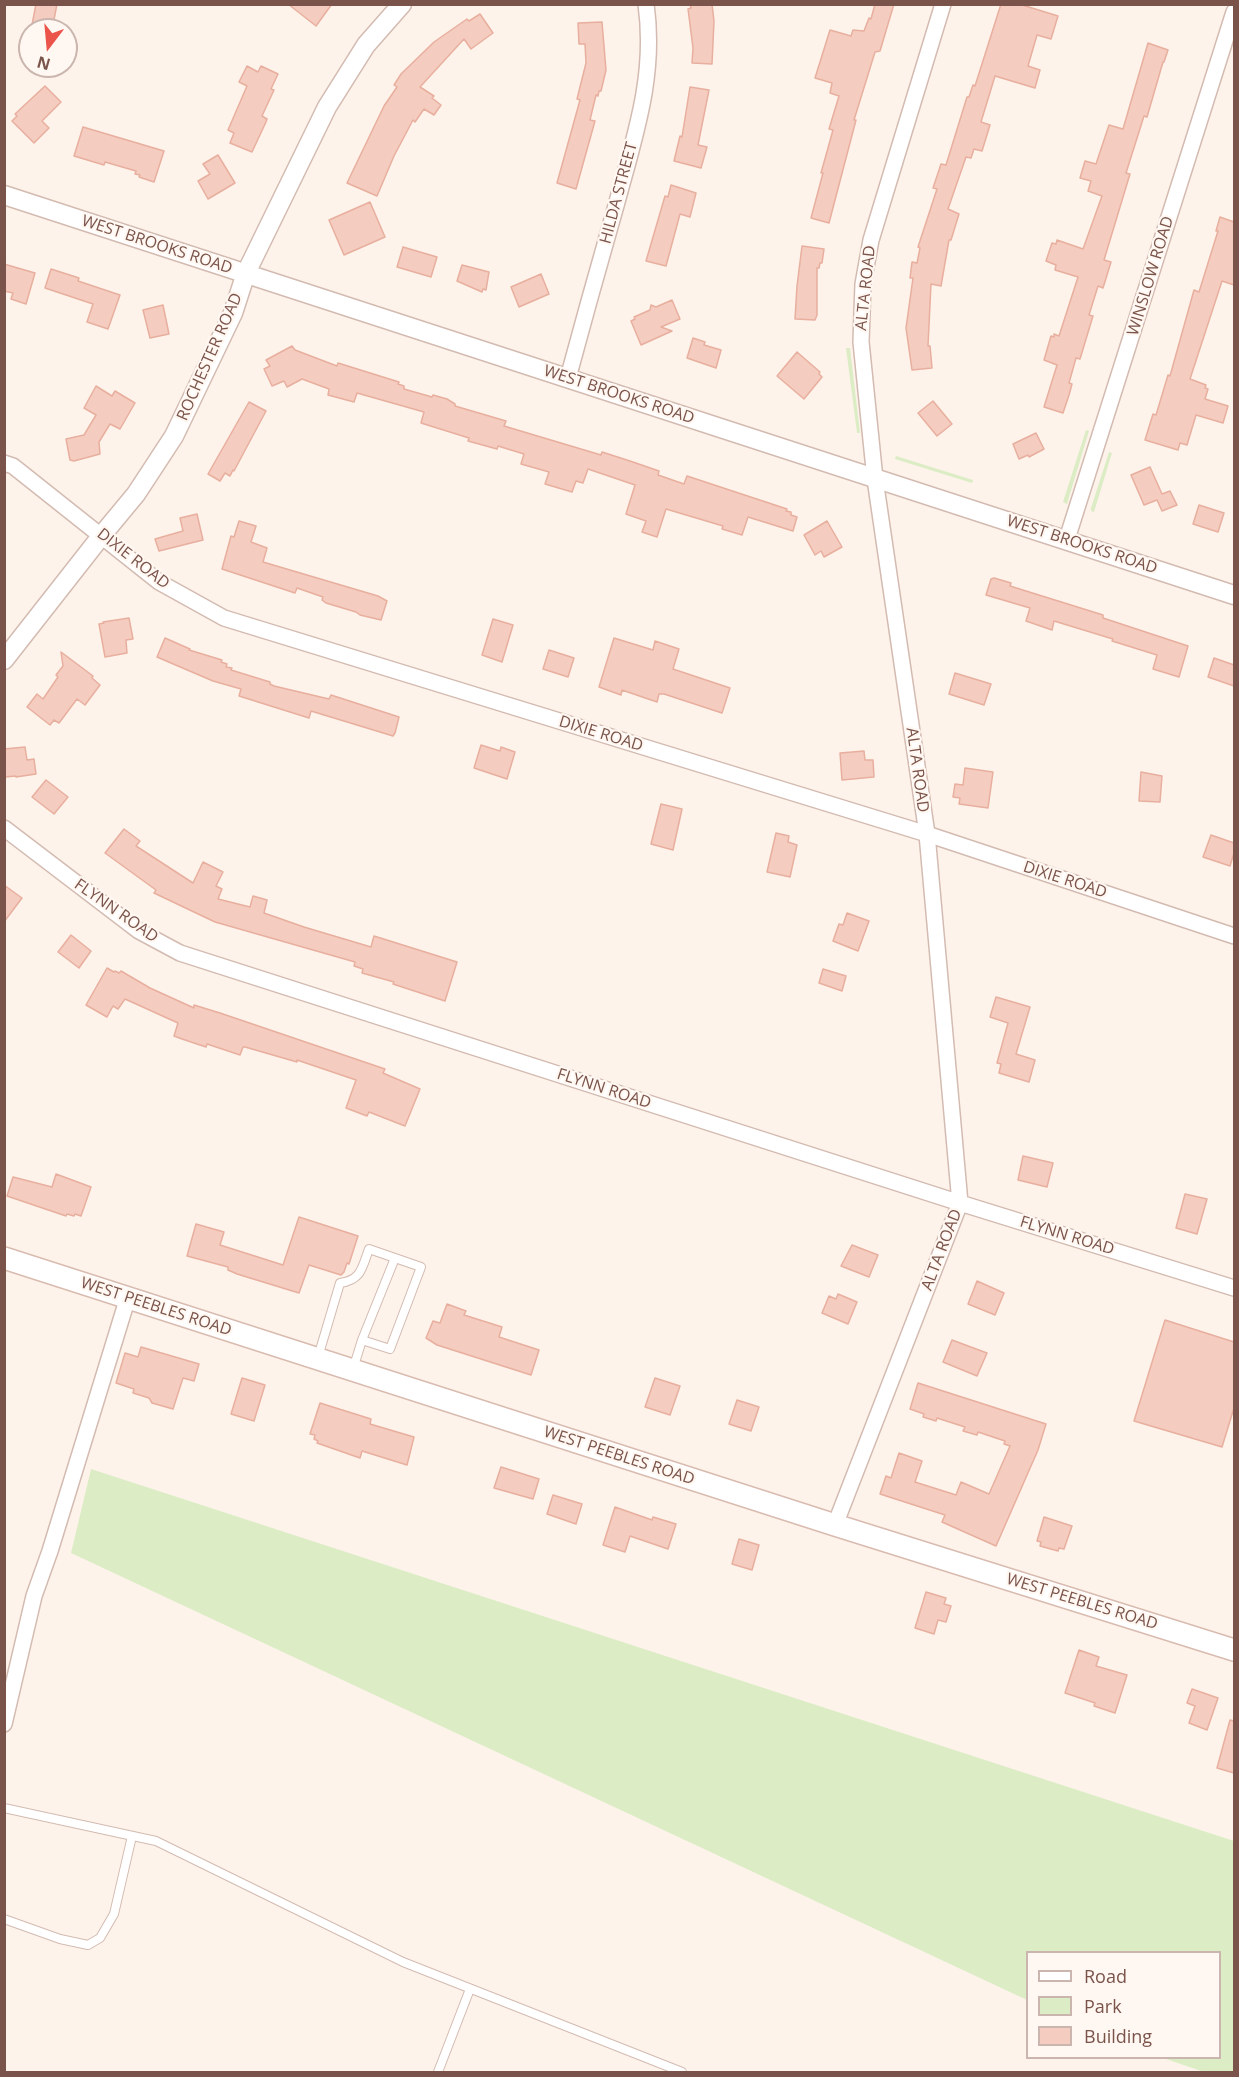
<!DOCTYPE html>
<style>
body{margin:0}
#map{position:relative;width:1239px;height:2077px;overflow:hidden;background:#fdf3ea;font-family:"Open Sans",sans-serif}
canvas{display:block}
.frame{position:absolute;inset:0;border:6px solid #7a544b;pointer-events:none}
.legend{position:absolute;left:1026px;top:1951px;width:195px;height:108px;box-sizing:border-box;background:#fff7f1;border:2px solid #cab6af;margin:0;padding:8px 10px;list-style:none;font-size:18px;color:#7a544b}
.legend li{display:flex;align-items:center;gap:12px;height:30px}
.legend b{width:30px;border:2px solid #cab6af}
.north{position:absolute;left:18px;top:18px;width:60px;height:60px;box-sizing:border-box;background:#fff7f1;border:2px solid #cab6af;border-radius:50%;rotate:196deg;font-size:16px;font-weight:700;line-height:24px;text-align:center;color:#7a544b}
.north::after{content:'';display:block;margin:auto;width:21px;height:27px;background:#eb544b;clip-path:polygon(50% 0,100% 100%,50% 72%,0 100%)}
</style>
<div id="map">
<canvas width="1239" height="2077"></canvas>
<div class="frame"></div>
<ul class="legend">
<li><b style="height:8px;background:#fff"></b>Road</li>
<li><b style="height:16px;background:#dcedc6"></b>Park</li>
<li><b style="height:16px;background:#f4ccc0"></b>Building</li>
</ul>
<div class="north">N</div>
</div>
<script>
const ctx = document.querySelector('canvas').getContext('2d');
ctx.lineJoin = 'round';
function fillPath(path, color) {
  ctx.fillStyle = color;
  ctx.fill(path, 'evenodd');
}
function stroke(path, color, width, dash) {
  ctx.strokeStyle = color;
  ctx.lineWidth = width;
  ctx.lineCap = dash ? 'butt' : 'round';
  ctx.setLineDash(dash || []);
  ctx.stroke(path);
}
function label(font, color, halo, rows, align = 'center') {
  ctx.font = font + ' "Open Sans",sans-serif';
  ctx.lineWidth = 4.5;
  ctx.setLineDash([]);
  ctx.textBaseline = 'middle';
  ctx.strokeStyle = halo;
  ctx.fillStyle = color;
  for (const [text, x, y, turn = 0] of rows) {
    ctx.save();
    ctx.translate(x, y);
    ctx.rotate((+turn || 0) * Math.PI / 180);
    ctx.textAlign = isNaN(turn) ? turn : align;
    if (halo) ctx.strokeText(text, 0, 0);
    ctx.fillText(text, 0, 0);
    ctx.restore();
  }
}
fillPath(new Path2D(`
 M846,348H850L860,433H857Z
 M1086,430L1089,431L1067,504L1063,502Z
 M1109,452L1112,453L1094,512L1091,511V508Z
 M896,456L973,480L972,483L895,459Z
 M91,1469L1234,1841V2072H1204L1163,2058H1220V1952H1028L1027,2000L71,1553Z`), '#dcedc6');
const building = new Path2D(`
 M36,4H57L52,30H31Z
 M288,4H332L316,26Z
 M690,4H712L714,21L712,64L692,63L693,48L688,9L691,8Z
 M875,4H894L880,51L875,52L854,120H856L829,223L811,218L823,173H821L833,130L829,129L839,96L830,93L832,83L815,78L830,30L851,36L853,30L864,31L869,18L871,19Z
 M1001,4H1019L1058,16L1051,39L1037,35L1028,66L1040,70L1035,88L995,76L981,122L990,125L982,151L974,149L971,158L966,157L948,209L959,214L951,240H949L941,286L931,284L928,346H930L932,368L912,370L906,328L913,278H910L912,262L917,263L920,248L918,247L937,189L933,188L941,164L946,165L967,97H969L973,85L975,86Z
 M480,14L493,33L471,49L464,39L420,87L434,96L432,98L441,105L434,115L424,109L415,122L413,120L394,156L377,196L347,183L384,106L397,87L394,85L401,74L434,42L467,19L469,21Z
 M602,22L606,70L601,91H599L598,96L596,95L590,120L595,121L576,189L557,183L580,100L577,99L586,63L585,44H579L578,23Z
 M1148,43L1168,50L1164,62H1163L1147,117L1144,116L1126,173L1130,174L1104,260L1111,262L1103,288L1098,286L1089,315L1093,316L1080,359L1076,358L1069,383L1072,384L1069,395L1063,413L1044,407L1057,365L1044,360L1051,336L1054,337V334L1059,336L1078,277L1055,270L1056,265L1046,261L1052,243L1056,244L1057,240L1083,249L1102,196L1088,191L1091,181L1080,178L1085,161L1096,164L1109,125L1123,129Z
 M247,66L258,72L261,66L278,74L271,89L274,90L262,116L267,119L266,122L252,152L230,143L234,133L228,130L247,86L239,82Z
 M45,86L61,102L42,121L49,128L34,143L12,121L17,116L15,114Z
 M690,87L709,90L698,145L707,147L701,168L674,161L680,136L682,137Z
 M83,127L164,151L154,182L139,177L140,175L135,174L136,171L105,162L104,165L74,156Z
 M218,155L235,183L208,199L198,181L210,174L203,164Z
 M671,185L696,193L690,217L680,214L666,266L646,261L665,196L668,197Z
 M370,202L385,237L344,255L329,220Z
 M1220,217L1234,222V285L1222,281L1190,379L1206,385L1205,388L1208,389L1205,399L1228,406L1223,423L1196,415L1187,445L1180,443L1178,450L1145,440L1153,414L1156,415L1168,375L1170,376L1194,290L1199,292L1218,231H1216Z
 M802,246L824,249L822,263H820L819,268H817V315L815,320L795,319L797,286Z
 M403,247L437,257L431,277L397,267Z
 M4,264L35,273L26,304L11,299L13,293L4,291Z
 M462,265L489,272L486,290L483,289L482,292L457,281Z
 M51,269L76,277L79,278L78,281L120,295L108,329L87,322L93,304L45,288Z
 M541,274L549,294L519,307L511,287Z
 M672,300L680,319L661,327L672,331L641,345L631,321L635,319L634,317L650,310L651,305L656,307Z
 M163,305L169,334L150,338L143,310Z
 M693,338L705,342L704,345L721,350L716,368L687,358Z
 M292,346L295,350L337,366L338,363L399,382L398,384L404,386V389L432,397L433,395L447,399L455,404V406L506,421L504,426L601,455L602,452L630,461L659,471L658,475L684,484L687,476L787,509L786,511L791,512V515L797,517L793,531L748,517L742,535L722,529L723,526L666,509L657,537L642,532L646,521L626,514L635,485L588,469L583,483L576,481L572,492L545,484L549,472L521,464L524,454L498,446L497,449L468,441L469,438L421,423L424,412L357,393L354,402L328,395L329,389L302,379L287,387L284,381L272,386L264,369L270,366L266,360Z
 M797,352L820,372L819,374L822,377L804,399L777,376Z
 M96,386L112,396L115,391L135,403L120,429L110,424L99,442L100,454L74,461L70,460L66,439L84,435L96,415L84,408Z
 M933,401L952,424L937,436L918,413Z
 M249,402L266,411L234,471L233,470L230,476L225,473L220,481L208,474Z
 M1036,433L1044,449L1029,457L1028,455L1019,459L1013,444Z
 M1150,467L1162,494L1170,491L1177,505L1162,511L1157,500L1144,505L1131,475Z
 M1199,505L1224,513L1218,532L1193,524Z
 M197,514L203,540L159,551L155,539L183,531L180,518Z
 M239,521L256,526L251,542L267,548L263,562L378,596L387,601L381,620L360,615L356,612L326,603L322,600L323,597L297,588L295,593L222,569L231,536L234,537Z
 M827,521L842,547L824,557L821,551L815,555L804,535Z
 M994,578L1011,583L1010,586L1103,615V618L1188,646L1179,677L1153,669L1157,655L1112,641L1113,639L1054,621L1052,630L1026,621L1030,608L986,595L991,579Z
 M129,618L133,639L126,640L127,653L105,657L99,624L104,623L103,622Z
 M493,619L513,625L502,662L482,655Z
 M165,638L190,649L189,650L222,660L221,662L227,664L226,667L232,668L231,670L270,682V684L274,686L329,699L331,695L399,717L395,733L393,736L311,711L309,718L239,696L241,689L213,681L157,657Z
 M614,638L653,650L655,641L679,649L673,669L730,688L722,713L664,694H659L657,702L622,690L621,695L599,687Z
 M549,650L574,658L568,677L543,669Z
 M61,652L93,676L92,678L100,685L85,705L77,699L59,723L54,720L50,725L27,707L37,694L43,699L58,677L56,675L63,666Z
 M1214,658L1234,665V686L1208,677Z
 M955,673L991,684L984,705L949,694Z
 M481,745L500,751L501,747L515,752L507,779L474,768Z
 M25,747L27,760L34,759L36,774L16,777V776L5,777L4,749Z
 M864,751L865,760H873L874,777L842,780L840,753Z
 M965,768L993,772L988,808L959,804L960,798L953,797L955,784L963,785Z
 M1141,772L1162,776L1160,802L1139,801Z
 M46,780L68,797L54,814L32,797Z
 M661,804L682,809L673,850L651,844Z
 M124,829L140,841L136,846L193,883L203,862L223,872L216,886L222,889L218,899L250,907L253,896L267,900L264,913L304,927L371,947L374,936L457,962L445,1001L393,984L394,982L362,973L363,969L354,966L355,962L215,922L154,893L156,890L105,853Z
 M776,833L789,836L788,842L797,845L790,877L767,872Z
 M1211,835L1234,843V853L1230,866L1203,857Z
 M4,885L22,898L4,922Z
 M847,913L869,921L858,951L833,941L839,924L843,925Z
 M71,935L91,951L79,968L58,952Z
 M107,968L114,972L115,971L119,973L121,971L150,988L194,1008V1005L220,1013L385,1069L383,1073L420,1089L405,1126L369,1112L367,1116L346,1108L356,1080L297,1060V1062L245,1047H243L240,1055L207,1044L206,1047L182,1039L174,1036L178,1023L125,999L118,1009L113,1006L107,1017L86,1005Z
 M823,969L846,976L842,991L819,983Z
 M996,997L1030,1007L1016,1054L1035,1060L1029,1082L999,1073L1001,1064L997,1063L1008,1023L990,1017Z
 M1023,1156L1053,1163L1047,1187L1018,1180Z
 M56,1174L91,1187L81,1216L75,1214L74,1216L67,1214L66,1216L7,1196L13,1177L52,1187Z
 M1185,1194L1207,1199L1197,1234L1176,1228Z
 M299,1217L358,1236L349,1264L347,1263L344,1272L341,1275L309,1265L299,1293L237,1274L228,1270V1267L187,1256L196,1224L224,1232L220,1245L283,1265Z
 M852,1245L878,1255L869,1277L841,1266Z
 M977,1281L1004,1293L995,1315L968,1304Z
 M838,1294L857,1302L848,1324L822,1313L829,1296L836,1299Z
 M447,1304L466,1311L464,1315L502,1327L499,1337L539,1350L531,1375L437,1345L426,1338L433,1321L440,1323Z
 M1165,1320L1234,1342V1408L1222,1447L1134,1421Z
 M952,1340L987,1353L977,1376L943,1362Z
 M141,1347L199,1364L194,1381L183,1378L173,1409L152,1403L149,1398L133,1393L134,1389L116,1383L125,1353L138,1357Z
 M242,1378L265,1385L254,1421L231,1414Z
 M655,1378L680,1386L670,1415L645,1407Z
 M918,1383L1046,1424L1038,1450L996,1546L942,1522L945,1515L880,1494L886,1476L891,1478L899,1453L922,1461L915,1482L956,1495L961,1482L989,1494L1010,1446L1004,1444L1005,1441L978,1432L977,1435L963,1431L965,1427L937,1418L936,1421L923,1417L924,1414L910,1409Z
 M737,1400L759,1407L751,1431L729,1424Z
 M320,1403L371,1419L370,1424L414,1437L407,1465L362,1451L360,1458L317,1443L318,1441L314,1439L315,1435L310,1434Z
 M501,1467L539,1479L533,1499L494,1488Z
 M553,1495L582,1504L576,1524L547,1514Z
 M615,1507L652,1520L653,1517L676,1524L668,1549L630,1536L625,1552L603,1545Z
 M1044,1517L1072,1526L1064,1549L1059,1548L1058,1551L1040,1546L1041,1542L1037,1541Z
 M739,1539L759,1545L752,1570L732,1564Z
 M926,1592L946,1598L944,1604L951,1606L946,1622L938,1620L934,1634L915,1628Z
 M1079,1650L1099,1657L1096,1666L1127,1675L1115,1713L1094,1706L1095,1703L1065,1693Z
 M1192,1689L1218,1698L1207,1730L1189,1723L1195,1706L1187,1703Z
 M1230,1720L1234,1721V1773L1217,1768Z`);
fillPath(building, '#f4ccc0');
stroke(building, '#e8af9f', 1.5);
const service = new Path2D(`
 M318,1357L340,1283C362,1280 362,1267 369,1249L421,1267L390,1349L362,1340
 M353,1369L362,1340L395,1258
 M4,1808L156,1841L403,1962L682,2072
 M4,1919L60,1939L88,1945L100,1938L114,1914L132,1836
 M438,2072L470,1989`);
const minor = new Path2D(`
 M568,378C584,319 600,261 617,202C635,135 656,75 646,4
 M4,463L13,466L159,582L224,618L927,834L1234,936
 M1067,539L1234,12
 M4,828L139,931L180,953L960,1203L1234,1288
 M835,1525L960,1203L927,834L875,479L861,342L863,284L871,240L943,4
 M4,1724L34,1596L50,1551L128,1297`);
const tertiary = new Path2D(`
 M4,195C415,328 825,461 1234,595
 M4,660L102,535L136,494L174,436L233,313L246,273L327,107L366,45L402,4`);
const secondary = new Path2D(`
 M4,1258L835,1525L1234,1650`);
stroke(service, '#d3bbb1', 10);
stroke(minor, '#d3bbb1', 18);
stroke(tertiary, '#d3bbb1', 21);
stroke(secondary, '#d9bbb0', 24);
stroke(service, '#fff', 8);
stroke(minor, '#fff', 15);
stroke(tertiary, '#fff', 18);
stroke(secondary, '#fff', 21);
label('16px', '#7a544b', '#fff7f1', [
 ["HILDA STREET",619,193,-75],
 ["WEST BROOKS ROAD",157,245,18],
 ["WINSLOW ROAD",1151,276,-73],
 ["ALTA ROAD",866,288,-84],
 ["ROCHESTER ROAD",210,357,-66],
 ["WEST BROOKS ROAD",619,395,18],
 ["WEST BROOKS ROAD",1082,545,18],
 ["DIXIE ROAD",133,559,38],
 ["DIXIE ROAD",601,734,17],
 ["ALTA ROAD",917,770,82],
 ["DIXIE ROAD",1065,880,18],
 ["FLYNN ROAD",116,911,35],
 ["FLYNN ROAD",604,1089,18],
 ["FLYNN ROAD",1067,1236,17],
 ["ALTA ROAD",942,1250,-69],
 ["WEST PEEBLES ROAD",156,1307,18],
 ["WEST PEEBLES ROAD",619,1456,18],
 ["WEST PEEBLES ROAD",1082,1602,17]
]);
</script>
